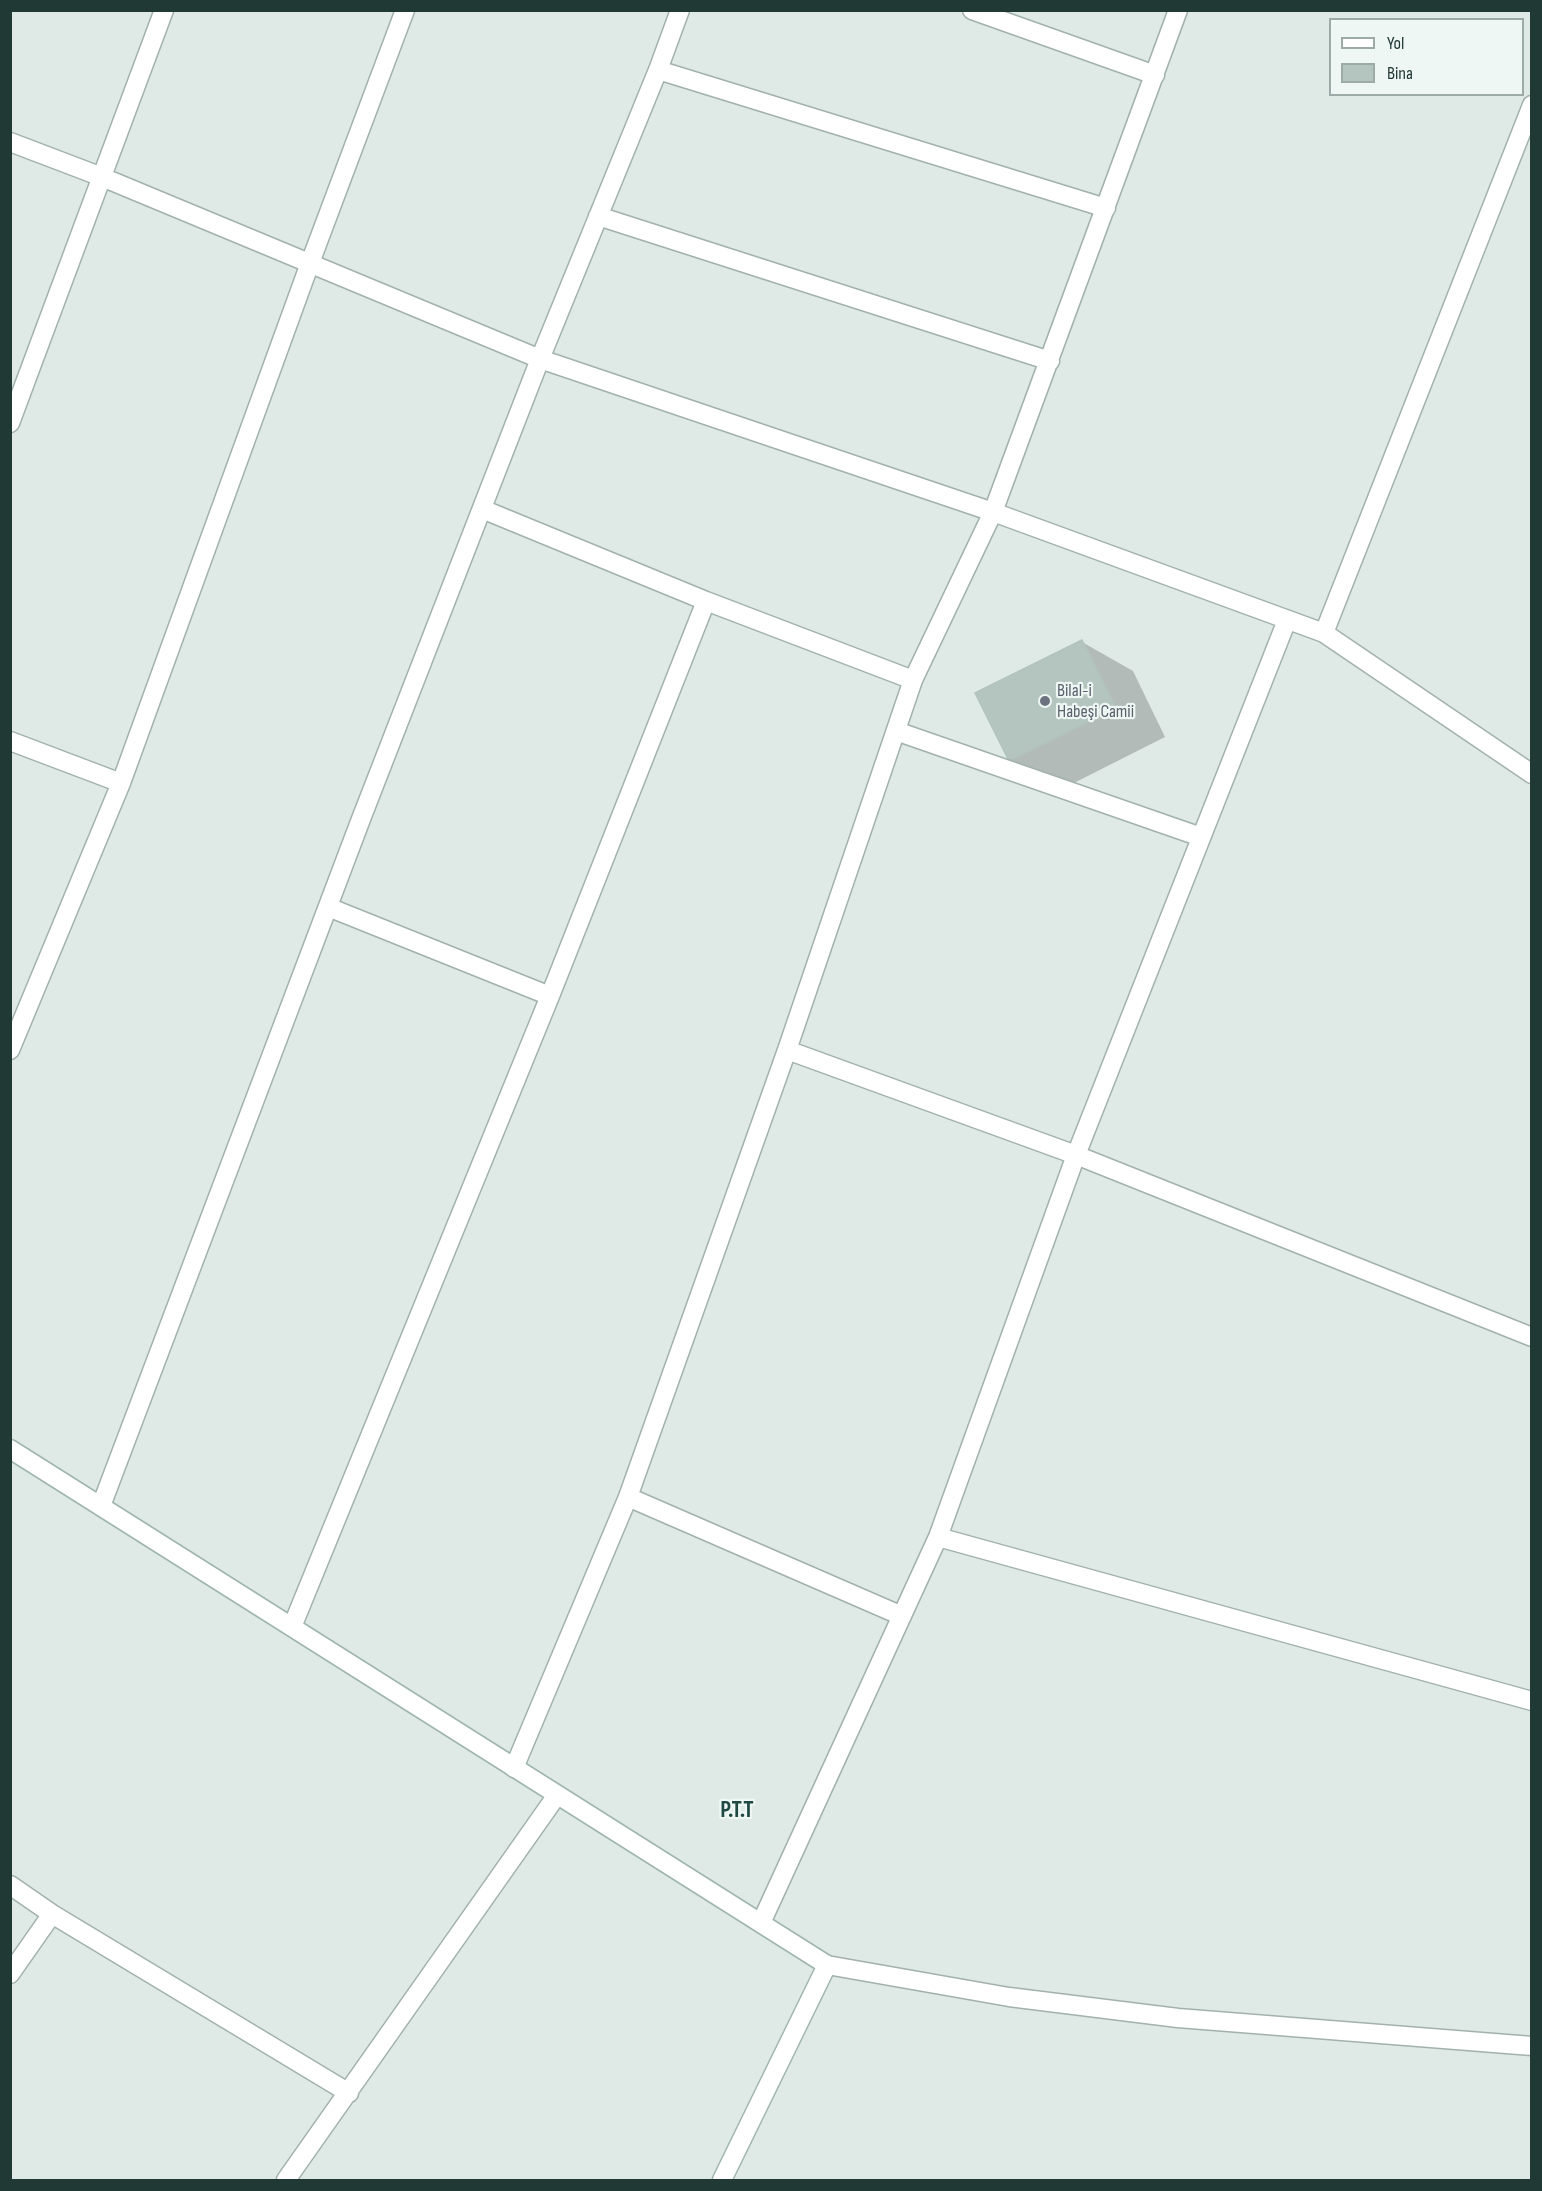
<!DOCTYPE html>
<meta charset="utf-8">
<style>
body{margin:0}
#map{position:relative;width:1542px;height:2191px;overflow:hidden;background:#dfeae6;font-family:"Sofia Sans Condensed",sans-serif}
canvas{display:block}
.frame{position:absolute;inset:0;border:12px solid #213935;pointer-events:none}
.legend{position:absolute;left:1329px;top:18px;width:195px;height:78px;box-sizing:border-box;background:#eff7f4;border:2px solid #9daba8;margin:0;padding:8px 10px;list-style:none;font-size:18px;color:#213935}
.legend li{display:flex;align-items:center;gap:12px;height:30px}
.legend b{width:30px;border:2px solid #9daba8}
</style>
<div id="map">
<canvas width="1542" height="2191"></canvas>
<div class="frame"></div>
<ul class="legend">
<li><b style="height:8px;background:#fff"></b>Yol</li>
<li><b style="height:16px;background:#b4c4bf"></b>Bina</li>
</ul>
</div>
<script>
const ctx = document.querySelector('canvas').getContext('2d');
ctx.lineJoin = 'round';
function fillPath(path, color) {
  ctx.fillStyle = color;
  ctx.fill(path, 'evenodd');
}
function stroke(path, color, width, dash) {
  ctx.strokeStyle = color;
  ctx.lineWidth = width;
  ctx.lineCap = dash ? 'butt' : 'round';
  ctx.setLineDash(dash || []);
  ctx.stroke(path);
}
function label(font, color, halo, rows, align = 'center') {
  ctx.font = font + ' "Sofia Sans Condensed",sans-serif';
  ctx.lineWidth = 4.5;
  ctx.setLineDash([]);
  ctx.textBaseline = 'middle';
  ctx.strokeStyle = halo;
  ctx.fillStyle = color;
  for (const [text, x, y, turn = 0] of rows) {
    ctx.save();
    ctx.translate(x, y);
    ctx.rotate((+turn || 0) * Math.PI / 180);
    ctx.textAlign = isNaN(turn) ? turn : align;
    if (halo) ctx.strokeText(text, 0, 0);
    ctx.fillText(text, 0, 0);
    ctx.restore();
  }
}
fillPath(new Path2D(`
 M1082,642L1133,671L1165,737L1060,790L1010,760Z`), '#0003');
const building = new Path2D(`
 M1082,640L1116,708L1009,761L975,693Z`);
fillPath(building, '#b4c4bf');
stroke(building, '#b2c3bd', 1.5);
const street = new Path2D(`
 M972,10L1155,75
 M658,70L1106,208
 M10,142L102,177L540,359L993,512L1324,633L1532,774
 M598,216L1050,361
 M10,423L164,10
 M482,509L706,601L913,680
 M1324,633L1532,105
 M896,731L1201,837
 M10,741L121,783
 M328,907L550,996
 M10,1050L121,783L310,263L405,10
 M787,1050L1076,1155L1532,1337
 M628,1497L902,1616
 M101,1506L361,819L540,359L658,70L680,10
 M938,1537L1532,1701
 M292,1627L550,996L706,601
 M514,1768L628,1497L787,1050L913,680L993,512L1178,10
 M10,1885L52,1914L349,2093
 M761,1923L938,1537L1076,1155L1287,620
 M827,1965L1009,1997L1178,2018L1532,2046
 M10,1974L52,1914
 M286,2180L557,1795`);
const secondary = new Path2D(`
 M10,1449L827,1965L722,2180`);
stroke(street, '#a2b1ad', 21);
stroke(secondary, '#9fb5af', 21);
stroke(street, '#fff', 18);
stroke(secondary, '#fff', 18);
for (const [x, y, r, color] of [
 [1045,701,6,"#6b7280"]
]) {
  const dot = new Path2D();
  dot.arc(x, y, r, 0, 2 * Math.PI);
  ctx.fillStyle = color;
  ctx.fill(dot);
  stroke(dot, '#eff7f4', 2);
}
label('18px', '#5b616d', '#eff7f4', [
 ["Bilal-i",1057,691],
 ["Habeşi Camii",1057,712]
], 'left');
label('bold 24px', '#1e4a43', '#eff7f4', [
 ["P.T.T",737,1811]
]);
</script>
